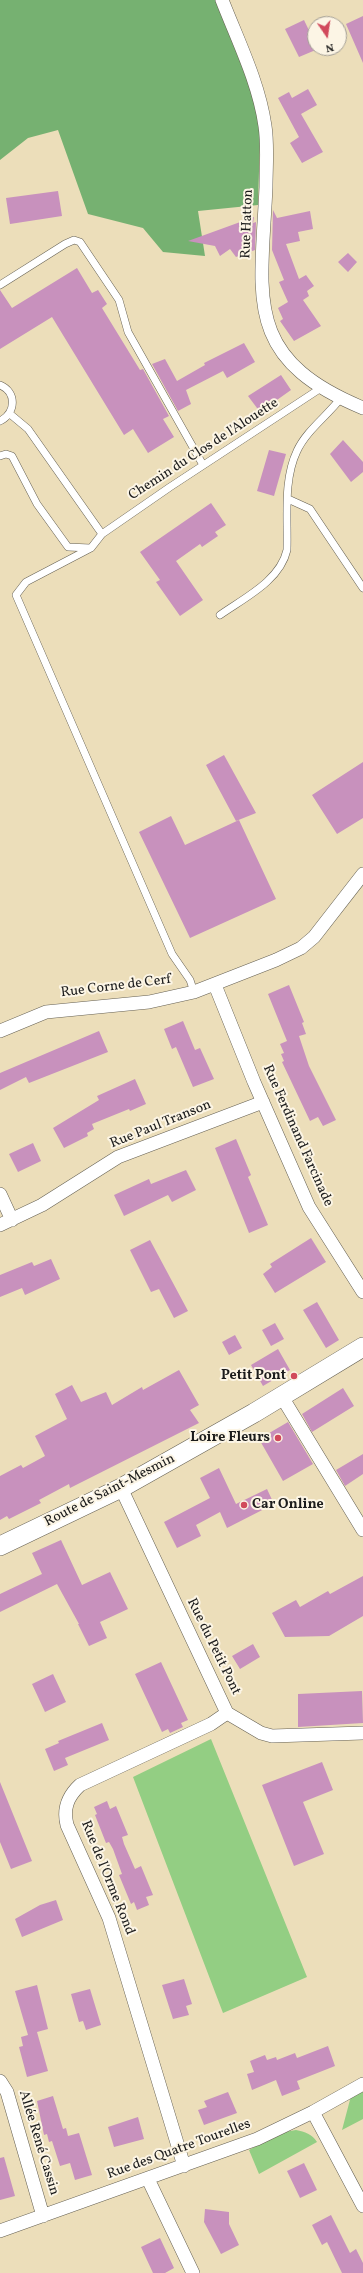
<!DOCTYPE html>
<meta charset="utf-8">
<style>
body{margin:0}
#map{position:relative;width:363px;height:2273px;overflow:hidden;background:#ecdeba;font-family:Vollkorn,serif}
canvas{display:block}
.north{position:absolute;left:307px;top:16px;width:40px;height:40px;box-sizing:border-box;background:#fcf5e5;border:1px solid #a29e95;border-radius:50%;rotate:167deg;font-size:11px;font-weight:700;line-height:16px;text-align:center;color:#1c1c1c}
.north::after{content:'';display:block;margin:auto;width:14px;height:18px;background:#d1495b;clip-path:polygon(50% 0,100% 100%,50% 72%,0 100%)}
</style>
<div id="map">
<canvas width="363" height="2273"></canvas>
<div class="north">N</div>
</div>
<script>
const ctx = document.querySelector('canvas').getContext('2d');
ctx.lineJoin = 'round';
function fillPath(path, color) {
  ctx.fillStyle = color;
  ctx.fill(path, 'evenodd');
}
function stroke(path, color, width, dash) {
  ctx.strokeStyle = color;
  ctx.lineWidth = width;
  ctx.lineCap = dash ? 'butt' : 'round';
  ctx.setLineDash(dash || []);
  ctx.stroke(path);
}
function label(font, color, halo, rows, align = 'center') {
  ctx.font = font + ' Vollkorn,serif';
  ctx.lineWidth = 4;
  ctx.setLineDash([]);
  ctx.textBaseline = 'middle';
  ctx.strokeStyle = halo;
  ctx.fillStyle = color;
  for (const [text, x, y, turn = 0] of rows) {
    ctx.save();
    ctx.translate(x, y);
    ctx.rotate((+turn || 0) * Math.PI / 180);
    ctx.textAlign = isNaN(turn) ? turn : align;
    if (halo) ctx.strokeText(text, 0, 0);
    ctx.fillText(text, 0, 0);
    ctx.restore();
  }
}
fillPath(new Path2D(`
 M211,1739L307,1977L223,2013L133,1777Z
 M363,2090V2119L342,2130L351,2096Z
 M296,2130C305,2132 312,2134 317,2142L259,2174L249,2150L279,2133Z`), '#93ce83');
fillPath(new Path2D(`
 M0,0H217L261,103L258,205L198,211L205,256L163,252L143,228L88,214L58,130L28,138L0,160Z`), '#76b171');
fillPath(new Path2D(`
 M363,16V63L346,24Z
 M304,20L315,43V48L318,49L299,57L285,29Z
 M308,89L317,105L301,114L323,152L302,163L290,143L299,137L278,98L289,92L292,98Z
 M58,191L62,216L10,224L6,198Z
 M273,210L277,218L310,211L313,229L298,232L300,241L286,244L299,279L306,275L314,286L307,291L309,296L303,300L321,326L294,341L280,321L283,319L278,308L288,302L279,282L284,280L272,250Z
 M254,217L253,223L256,222L255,250L236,257L230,249L220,256L215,246L188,241Z
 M348,253L357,262L348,272L338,262Z
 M77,268L92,293L98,290L107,304L102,308L140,370L143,369L169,416L163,419L174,437L148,453L133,429L124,435L52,317L0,349V290L12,308Z
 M244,343L255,362L227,378L223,371L186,390L191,404L178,411L152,364L165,359L177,381L205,365L204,363Z
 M281,375L291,390L260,412L248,396Z
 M343,440L363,462V472L351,482L330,454Z
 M269,450L286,454L274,496L257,491Z
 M211,503L226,525L215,532L218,536L202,547L200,544L176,561L203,600L180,616L156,582L160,580L140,552Z
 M224,755L256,813L236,821L206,765Z
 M363,762V818L337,834L312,795Z
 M171,816L185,845L239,820L276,899L190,938L139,832Z
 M289,985L304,1022L302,1023L306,1034L299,1036L309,1066L336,1120L323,1126L318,1117L310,1121L282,1062L284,1061L281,1054L284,1053L280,1044L287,1041L268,994Z
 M183,1021L195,1050L200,1048L214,1079L193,1087L176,1047L172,1049L164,1029Z
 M99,1031L108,1052L29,1083L26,1077L0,1090V1073Z
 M135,1079L146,1104L130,1111L129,1109L92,1124L94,1129L87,1133L88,1136L64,1148L53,1128L99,1100L97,1096Z
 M236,1139L251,1175L248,1177L268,1225L249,1233L215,1148Z
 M33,1143L41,1161L18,1172L9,1154Z
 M186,1170L196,1190L172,1202L168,1195L124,1216L114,1195L149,1179L151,1184Z
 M311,1238L326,1262L275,1293L263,1274L272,1267L270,1264Z
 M150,1240L188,1311L174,1318L159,1289L151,1292L130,1250Z
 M51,1259L60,1279L25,1295L22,1288L0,1297V1275L32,1262L34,1266Z
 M317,1302L339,1340L326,1348L303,1310Z
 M275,1323L284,1339L271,1346L262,1330Z
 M235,1335L242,1348L229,1355L222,1342Z
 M278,1349L290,1370L263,1386L251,1365Z
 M179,1370L199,1405L190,1410L199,1423L70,1488L69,1484L39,1500L41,1503L9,1519L7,1516L0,1520V1476L21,1465L23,1468L45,1456L35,1436L67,1419L55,1394L72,1385L81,1402L106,1392L112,1405L142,1387L143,1390Z
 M343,1388L354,1406L312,1432L302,1414Z
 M288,1422L313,1464L283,1481L259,1439Z
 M363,1454V1474L345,1486L336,1470Z
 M219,1468L236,1504L267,1489L274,1504L227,1528L220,1512L196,1525L201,1536L177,1548L164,1522L210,1498L200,1478Z
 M61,1540L82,1585L110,1572L128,1609L100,1622L107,1638L89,1646L78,1624H79L57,1584L0,1612V1594L42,1574L32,1553Z
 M363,1576V1616L329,1636L285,1637L272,1613L296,1600L300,1607L328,1591L330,1594Z
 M253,1644L260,1657L240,1669L232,1656Z
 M161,1662L188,1720L181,1723L183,1727L170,1733L168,1729L162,1732L135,1674Z
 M53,1674L66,1702L45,1712L32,1684Z
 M362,1691L363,1723L298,1727V1694Z
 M102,1723L109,1740L65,1758L68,1765L54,1771L45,1749L59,1743L58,1741Z
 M322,1762L333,1790L303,1802L324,1854L294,1866L262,1785Z
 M0,1782L32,1861L11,1869L0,1842Z
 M107,1801L110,1809L116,1806L128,1835L122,1837L124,1844L135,1869L141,1866L153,1895L146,1897L149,1905L137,1910L134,1902L131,1904L119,1875L122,1874L113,1849L109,1842L106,1843L95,1815L97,1814L94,1807Z
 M56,1900L63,1920L22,1937L15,1919L40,1905Z
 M184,1979L192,2004L186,2006L189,2015L173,2019L162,1985Z
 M37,1985L48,2029L37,2032L48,2071L27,2077L19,2047L23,2046L21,2037L28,2035L15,1991Z
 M90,1989L101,2025L86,2030L83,2021L79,2022L71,1994Z
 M328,2046L335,2066L297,2081L300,2089L282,2096L276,2080L252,2090L247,2074L254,2072L250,2061L265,2055L267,2060L276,2057L277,2060L295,2053L297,2058Z
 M228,2092L237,2113L204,2125L198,2110L207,2107L204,2101Z
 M53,2096L63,2129L66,2128L68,2136L79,2133L92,2175L75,2180L70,2163L60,2166L52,2141L49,2142L47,2134L44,2135L37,2101Z
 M138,2117L144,2139L114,2147L108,2127Z
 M4,2157L15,2196L0,2200V2158Z
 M304,2163L317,2190L300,2198L287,2171Z
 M205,2209L229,2212V2224L239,2245L221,2254L204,2222Z
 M331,2215L350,2253L356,2249L363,2263V2273H342L327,2242L322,2245L312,2225Z
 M160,2238L174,2268L165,2273H153L141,2247Z`), '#c891bd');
const lane = new Path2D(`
 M0,285L65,244L74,240L80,242L119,300L128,332L203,465
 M0,385C17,392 16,413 0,421
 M10,414L28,429L102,534
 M0,456L6,454L12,456L37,504L68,547L90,548
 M288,499L310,509L363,588
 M220,615C244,598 280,581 287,550C288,518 283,480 297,451C306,431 327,416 340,399
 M194,992L190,980L172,954L16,595L26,582L91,548L102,534L170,487L321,388`);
const street = new Path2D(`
 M222,0C238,41 259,83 265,126C268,145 266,167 266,187C261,298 242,358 363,408
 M215,985L254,1082L309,1207L363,1292
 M0,1031L46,1012L149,1002L194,992L276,960L301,948L314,937L363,874
 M0,1194L12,1220
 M0,1225L42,1205L118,1157L263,1102
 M282,1397L363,1530
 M121,1488L227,1713L261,1733L272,1736L363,1733
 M0,2081L7,2092L43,2216
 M313,2112L363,2206
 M184,2166L109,1918L67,1825C63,1809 67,1797 80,1785L211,1724L227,1713
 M148,2179L193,2273
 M0,2231L257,2139L313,2112L363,2084`);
const secondary = new Path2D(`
 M0,1546L121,1488L254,1413L363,1347`);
stroke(lane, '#656053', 8);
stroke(street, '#656053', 14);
stroke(secondary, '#656053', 20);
stroke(lane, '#fff', 7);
stroke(street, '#fff', 13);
stroke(secondary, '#fff', 19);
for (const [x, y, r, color] of [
 [294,1376,4,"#d1495b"],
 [278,1438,4,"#d1495b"],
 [244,1505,4,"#d1495b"]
]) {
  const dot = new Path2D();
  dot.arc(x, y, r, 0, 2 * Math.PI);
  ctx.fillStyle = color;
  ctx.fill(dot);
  stroke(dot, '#fcf5e5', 1.5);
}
label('14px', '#1c1c1c', '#fcf5e5', [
 ["Rue Hatton",248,224,-88],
 ["Chemin du Clos de l'Alouette",204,450,-33],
 ["Rue Corne de Cerf",116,987,-7],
 ["Rue Paul Transon",161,1125,-22],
 ["Rue Ferdinand Farcinade",297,1136,66],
 ["Route de Saint-Mesmin",110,1491,-27],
 ["Rue du Petit Pont",213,1647,64],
 ["Rue de l'Orme Rond",107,1878,68],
 ["Allée René Cassin",38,2143,73],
 ["Rue des Quatre Tourelles",179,2150,-20]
]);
label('bold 14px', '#1c1c1c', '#fcf5e5', [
 ["Petit Pont",286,1376],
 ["Loire Fleurs",270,1438],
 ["Car Online",252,1505,"left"]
], 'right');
</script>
